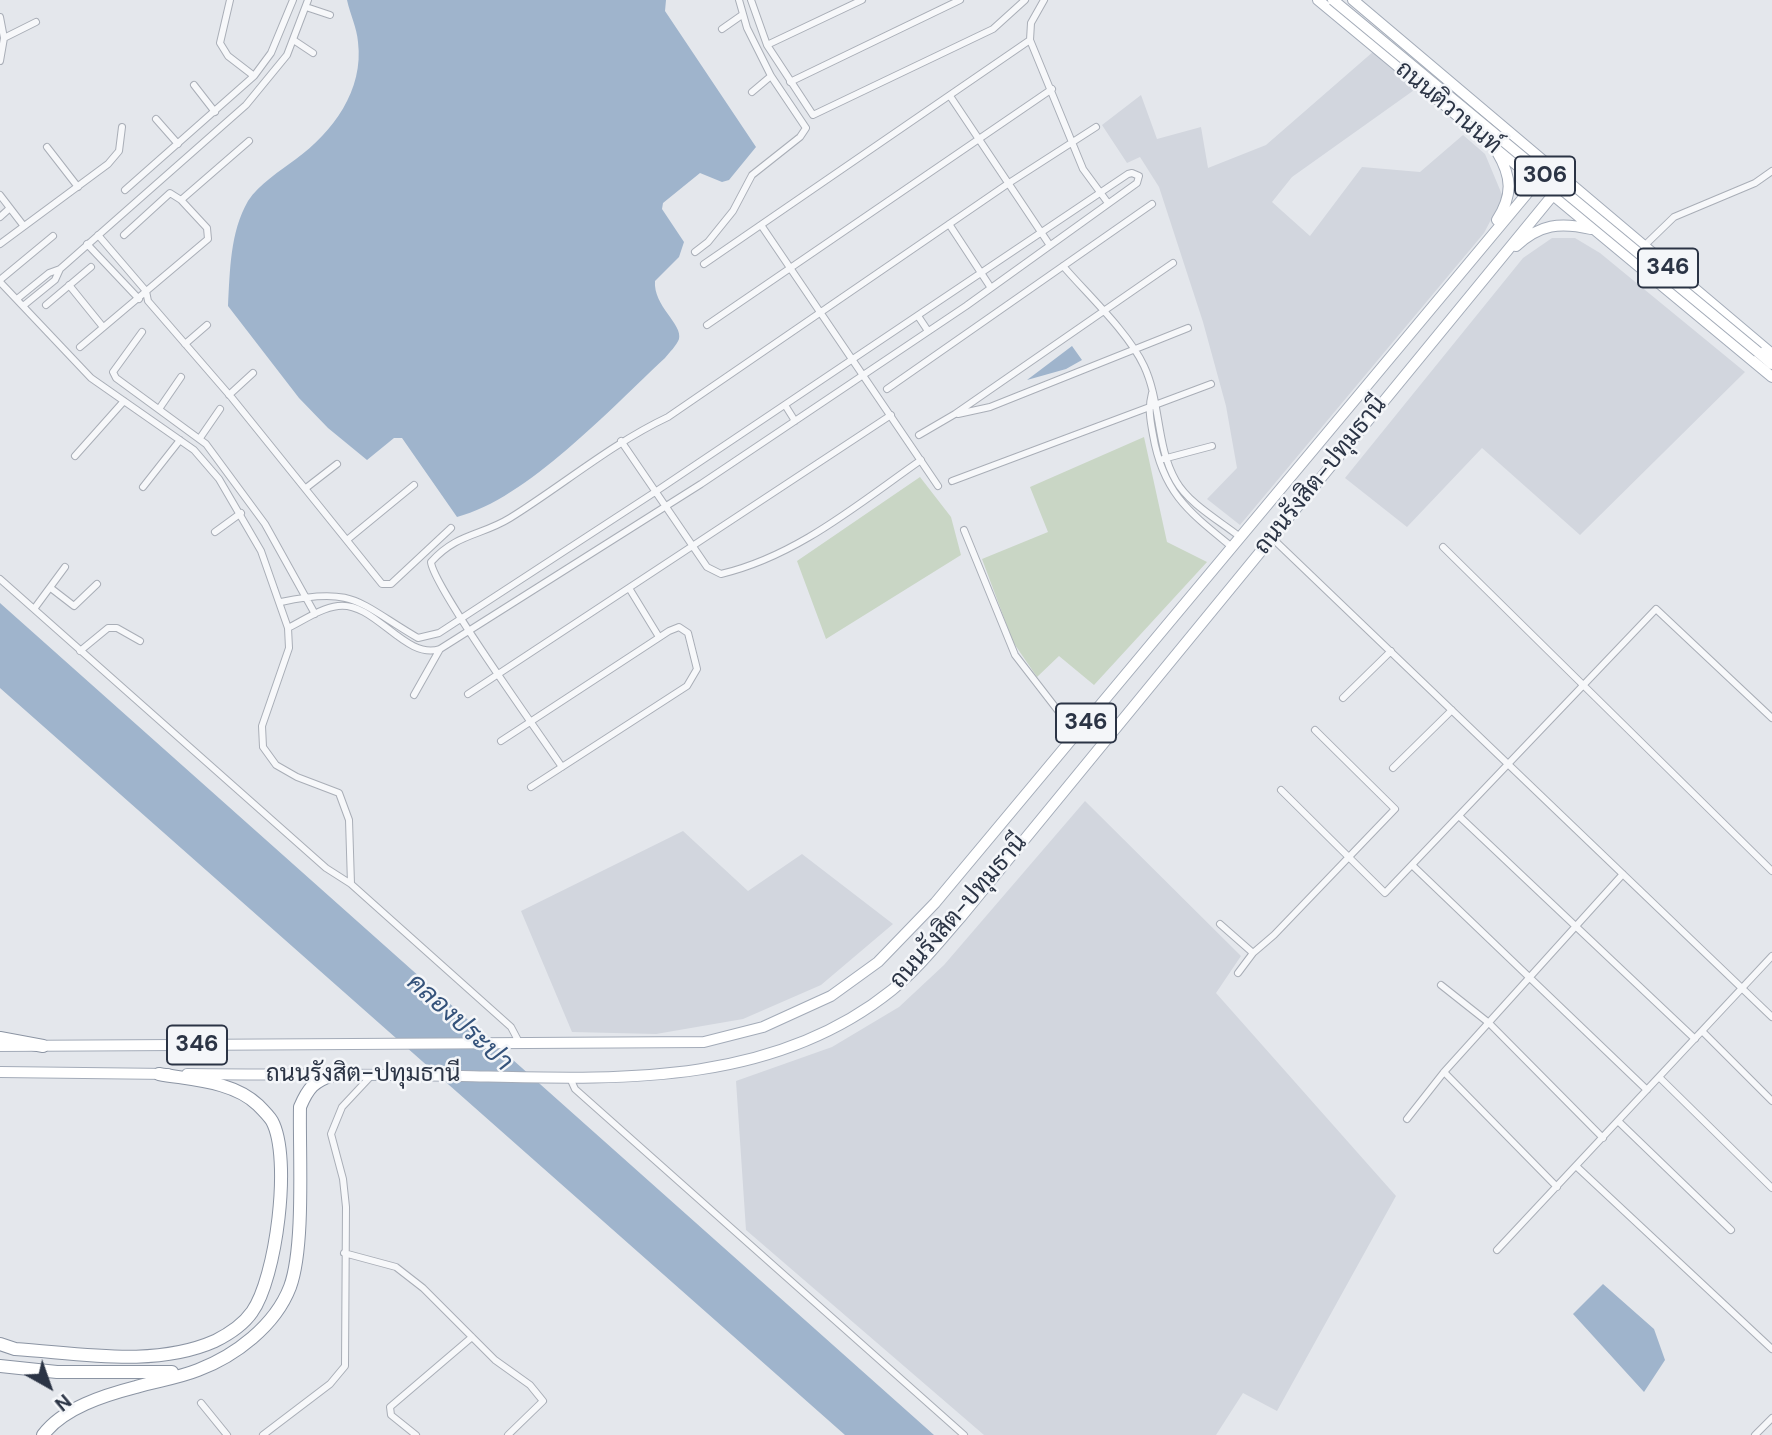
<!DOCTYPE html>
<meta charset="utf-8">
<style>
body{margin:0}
#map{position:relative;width:1772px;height:1435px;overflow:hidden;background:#e4e7ec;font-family:"DM Sans",sans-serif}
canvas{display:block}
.north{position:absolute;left:14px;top:1351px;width:70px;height:70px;-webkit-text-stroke:5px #f4f6f9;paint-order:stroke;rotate:140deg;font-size:19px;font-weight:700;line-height:28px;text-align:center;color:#2b3445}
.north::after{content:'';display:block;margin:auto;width:24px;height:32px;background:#2b3445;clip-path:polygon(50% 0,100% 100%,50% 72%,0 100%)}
</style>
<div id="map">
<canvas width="1772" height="1435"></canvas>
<div class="north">N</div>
</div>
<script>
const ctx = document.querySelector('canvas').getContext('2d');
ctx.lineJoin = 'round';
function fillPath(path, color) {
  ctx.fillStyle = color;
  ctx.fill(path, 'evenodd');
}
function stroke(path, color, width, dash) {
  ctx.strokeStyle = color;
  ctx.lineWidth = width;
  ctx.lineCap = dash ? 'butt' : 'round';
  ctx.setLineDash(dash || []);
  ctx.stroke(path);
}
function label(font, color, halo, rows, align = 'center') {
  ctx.font = font + ' "DM Sans",Sarabun,sans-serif';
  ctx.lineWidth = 5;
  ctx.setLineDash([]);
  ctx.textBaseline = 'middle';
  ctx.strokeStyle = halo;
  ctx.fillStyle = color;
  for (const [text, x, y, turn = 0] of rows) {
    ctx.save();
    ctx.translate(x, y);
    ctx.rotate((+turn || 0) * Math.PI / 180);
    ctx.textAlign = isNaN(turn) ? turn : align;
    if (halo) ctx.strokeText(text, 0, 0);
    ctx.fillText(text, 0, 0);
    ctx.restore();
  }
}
fillPath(new Path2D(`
 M1374,51L1417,88L1292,177L1272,202L1310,236L1362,167L1420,172L1463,135L1485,154L1503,197L1484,233L1240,525L1207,499L1237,468L1226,406L1203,322L1159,187L1140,157L1127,163L1102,125L1141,95L1157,139L1201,127L1208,168L1266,145Z
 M1552,238H1575L1600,253L1745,372L1580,535L1482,448L1407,527L1345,478L1523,258Z
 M1085,801L1241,956L1216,993L1396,1196L1277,1411L1243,1393L1216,1435H984L746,1230L736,1081L832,1047L899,1007L944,965Z
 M683,831L748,891L802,854L893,924L821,985L743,1019L656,1034L572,1032L521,911Z`), '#d2d6de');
fillPath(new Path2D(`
 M1144,437L1167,542L1207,562L1094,685L1059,656L1037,677L1013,642L982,559L1048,532L1030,487Z
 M920,477L951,517L961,555L826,639L797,561Z`), '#c9d6c5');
fillPath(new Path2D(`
 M347,0H666L665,11L756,147L729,180L722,182L700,173L663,203L662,209L684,242L679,257L655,281C653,306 683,324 679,339C677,345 669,353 665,358C611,408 527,499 457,517L402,438H394L367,460L328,428L299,398L228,306C230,271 230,232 248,201C259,184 280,171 296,159C333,132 364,90 358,42C357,28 350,14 347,0Z
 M1072,346L1082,360L1066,369L1027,380Z
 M0,603L934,1435H845L0,688Z
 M1603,1284L1654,1329L1665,1360L1644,1392L1573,1314Z`), '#9fb4cc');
const street = new Path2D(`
 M230,0L220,43L228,56L254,76
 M751,0L767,45L813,115L993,29L1025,0
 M1044,0L1031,23L1030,40L1083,169L1108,203
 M306,7L330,15
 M0,17L4,38L0,61
 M722,29L742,15
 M4,38L36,22
 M295,41L313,53
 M767,45L862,0
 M790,82L960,0
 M194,85L215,112
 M752,92L771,76
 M950,96L1049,244
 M156,119L178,144
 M47,147L78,187
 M125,190L254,76L271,53L293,0
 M0,195L23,225
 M0,217L10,208
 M949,224L991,288
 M761,225L938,486
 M98,235L146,291L148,301L232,398L382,584H391L451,528
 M124,235L170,193L181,200
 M0,244L108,164L119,151L122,127
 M87,244L139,299
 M1643,247L1674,217L1755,183L1772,171
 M695,252L708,242L733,211L752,175L800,137L806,128L771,76L747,28L739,0
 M704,264L1030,40
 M1063,266C1088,295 1128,332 1144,366C1161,402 1156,447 1176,481C1189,504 1220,521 1240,537
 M0,280L53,236
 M0,282L91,378L194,450L219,479L261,551L288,628L289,648L262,726L263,747L276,765L297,777L339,793L349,820L351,884L511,1027L520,1044
 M69,285L103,327
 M17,299L49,273L60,269L246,105L287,55L308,0
 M46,305L91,267
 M23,306L55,280L60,269
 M918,316L928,331
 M707,325L1052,89
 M142,332L113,372L116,378L206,444L265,524L315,614
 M185,344L207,325
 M80,347L208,239L207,228L181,200L249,141
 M887,389L1152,204
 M1152,393C1148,408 1150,419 1153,435C1163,493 1189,512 1232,547
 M229,395L253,373
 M785,405L795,421
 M159,409L181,377
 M958,414L990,407L1188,328
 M919,435L955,414L1173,263
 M200,438L220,409
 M621,441L707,567L721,574C797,556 858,504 921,460
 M75,456L124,401
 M1163,459L1212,446
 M952,481L1211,384
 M143,487L180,440
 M306,488L337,464
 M964,530L1015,655L1076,734
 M215,532L241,513
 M1271,537L1772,1017
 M347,540L414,485
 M1443,547L1772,871
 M0,579L326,868L351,884
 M629,588L659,637
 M52,589L74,606L97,584
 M281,602C355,586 358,603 418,638L439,633L655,492L1128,174L1132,173L1139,176L1137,183L966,306L701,484L440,649C405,661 375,601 338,606C321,608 304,620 288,628
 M34,609L65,567
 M80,651L108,628H117L140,641
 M468,694L891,415
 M414,695L440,649
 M1343,698L1391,651
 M501,741L669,631L679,627L688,633L697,669L687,686L531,787
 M562,767C541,736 433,586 431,562C457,533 481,536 510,518C563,485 611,444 668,417L1009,183L1096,127
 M1393,768L1452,710
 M1281,790L1385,893L1656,609L1772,718
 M1459,816L1695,1039
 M1412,865L1647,1090
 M1220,924L1253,953
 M1238,973L1253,953L1274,935L1395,809L1315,730
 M1441,985L1489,1023L1603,1138
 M1702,1031L1772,1101
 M1444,1072L1557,1187
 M1659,1077L1772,1188
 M570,1078L575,1089L964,1435
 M1407,1119L1444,1072L1623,874
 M1618,1121L1731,1230
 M1576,1166L1772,1349
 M1497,1250L1772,956
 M344,1253L396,1267L423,1288L495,1360L530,1385L543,1401L508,1435
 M201,1403L227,1435
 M263,1435L330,1384L345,1366L346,1207L343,1179L331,1134L342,1107L371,1076
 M416,1435L391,1415L390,1407L472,1337
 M1755,1435L1772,1418`);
const primary = new Path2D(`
 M1318,0L1772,377
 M1353,0L1772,354
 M1497,152C1512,177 1513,195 1497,220
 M1516,246C1540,224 1560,222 1591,229
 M1758,352L1772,364
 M0,1046L704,1042L763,1027L831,996L878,962L935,903L1550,166
 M0,1072L168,1074
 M187,1074C279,1075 370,1074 462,1076C610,1079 769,1089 892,990C918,969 939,942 961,917L1566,179`);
const highway = new Path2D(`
 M0,1038L43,1046
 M0,1344L15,1349C79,1353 154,1368 215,1341C229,1334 243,1325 252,1312C276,1279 292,1158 272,1121C269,1116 263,1110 258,1105C233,1081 192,1080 159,1074
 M0,1366L57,1372H172
 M43,1435C63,1408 105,1395 136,1387C156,1381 178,1378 198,1370C235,1356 275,1326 290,1287C305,1246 299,1153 300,1107C308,1088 314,1081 333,1075`);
stroke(street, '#a9aeb7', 8);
stroke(primary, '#a3abb8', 12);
stroke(highway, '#8b94a3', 14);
stroke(street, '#f7f8fa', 6);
stroke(primary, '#fff', 10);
stroke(highway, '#fff', 12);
const primaryBridge = new Path2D(`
 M1333,0L1758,352`);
stroke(primaryBridge, '#a3abb8', 12, []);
stroke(primaryBridge, '#fff', 10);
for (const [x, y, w] of [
 [1545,176,60],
 [1668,268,60],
 [1086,723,60],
 [197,1045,60]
]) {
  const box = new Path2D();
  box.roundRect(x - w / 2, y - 19.5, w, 39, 5);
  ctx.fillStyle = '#f4f6f9';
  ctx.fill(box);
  stroke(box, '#2b3445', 2);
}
label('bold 23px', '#2b3445', null, [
 ["306",1545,176],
 ["346",1668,268],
 ["346",1086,723],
 ["346",197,1045]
]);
label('24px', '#2b3445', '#f4f6f9', [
 ["ถนนติวานนท์",1448,108,40],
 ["ถนนรังสิต-ปทุมธานี",1321,476,-51],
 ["ถนนรังสิต-ปทุมธานี",959,912,-49],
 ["ถนนรังสิต-ปทุมธานี",363,1075]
]);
label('italic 26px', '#34527a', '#f4f6f9', [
 ["คลองประปา",459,1023,42]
]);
</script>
